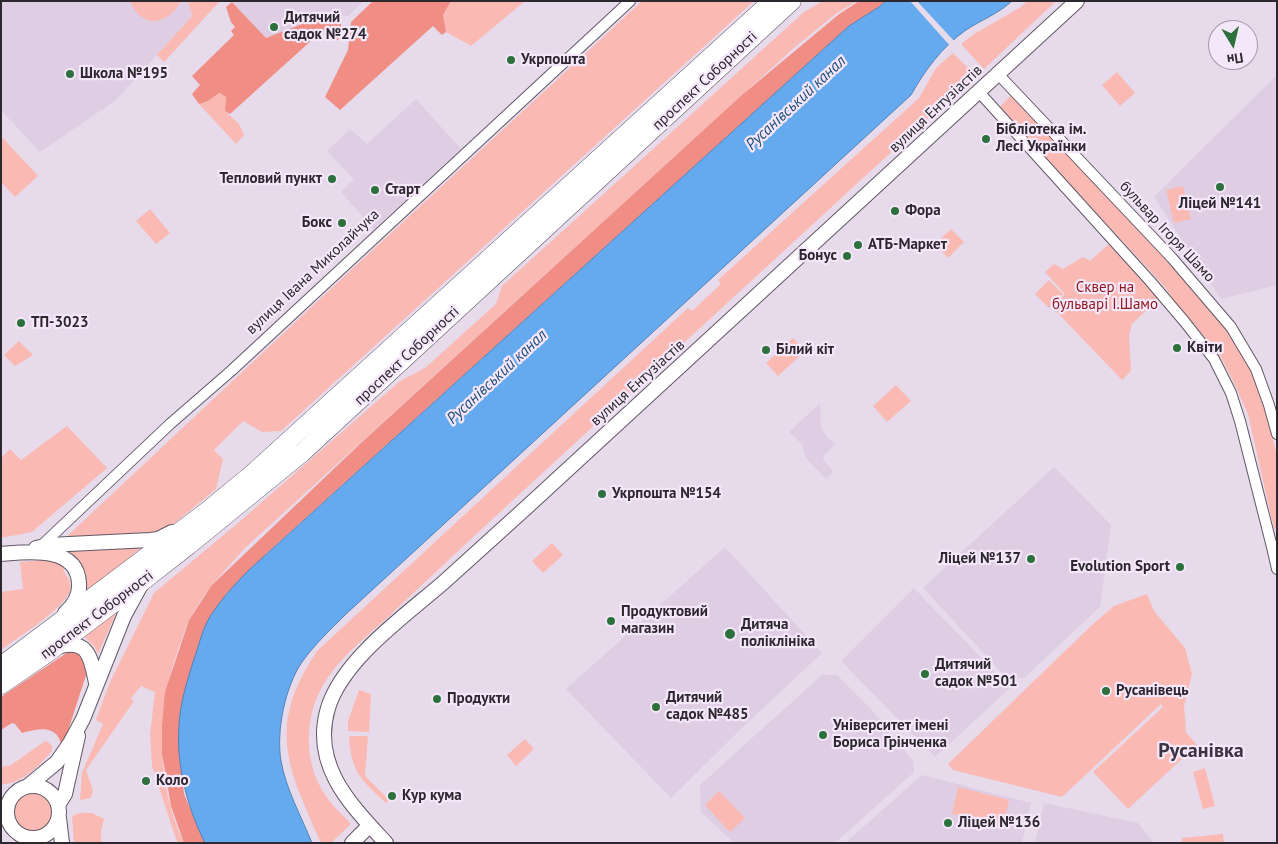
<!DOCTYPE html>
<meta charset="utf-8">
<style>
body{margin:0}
#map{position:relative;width:1278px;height:844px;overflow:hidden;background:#e7daeb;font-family:"PT Sans",sans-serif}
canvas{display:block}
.frame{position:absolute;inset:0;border:2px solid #2d282f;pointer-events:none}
.north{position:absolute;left:1208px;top:20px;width:50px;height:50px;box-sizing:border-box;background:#f4e7f9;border:1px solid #a49ba8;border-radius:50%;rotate:171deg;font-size:14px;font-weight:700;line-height:20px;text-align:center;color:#2d282f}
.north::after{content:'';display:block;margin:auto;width:18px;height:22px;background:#2c703b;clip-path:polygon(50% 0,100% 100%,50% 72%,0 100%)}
</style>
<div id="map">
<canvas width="1278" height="844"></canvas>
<div class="frame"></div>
<div class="north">Пн</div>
</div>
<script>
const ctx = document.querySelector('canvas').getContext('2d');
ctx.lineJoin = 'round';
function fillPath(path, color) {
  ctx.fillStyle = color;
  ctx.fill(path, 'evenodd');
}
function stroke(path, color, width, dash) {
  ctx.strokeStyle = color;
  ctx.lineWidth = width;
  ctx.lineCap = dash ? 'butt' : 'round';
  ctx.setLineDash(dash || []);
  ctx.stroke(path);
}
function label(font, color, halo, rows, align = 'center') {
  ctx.font = font + ' "PT Sans",sans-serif';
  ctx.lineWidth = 4.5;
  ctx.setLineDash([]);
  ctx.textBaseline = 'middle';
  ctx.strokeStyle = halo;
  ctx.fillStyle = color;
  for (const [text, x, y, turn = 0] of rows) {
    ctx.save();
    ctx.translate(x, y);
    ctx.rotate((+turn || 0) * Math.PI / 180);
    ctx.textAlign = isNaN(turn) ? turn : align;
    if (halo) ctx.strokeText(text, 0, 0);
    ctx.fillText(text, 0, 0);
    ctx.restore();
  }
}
fillPath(new Path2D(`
 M1,1H188L192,16L116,100L40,152L1,110Z
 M232,1H363L348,16L325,15L266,38Z
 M1277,75V285L1221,299L1154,197Z
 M416,99L461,149L374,229L341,192L354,179L327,151L350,129L367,144Z
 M820,403L821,427L828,438L836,444L823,456L824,461L833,471L826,479L805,457L802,444L789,432Z
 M1054,467L1111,525L1100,607L1024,678H1013L1004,675L923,588Z
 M725,547L822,653L745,725L671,798L566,689Z
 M914,588L1010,688L935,757L841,661Z
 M822,675H837L870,708L913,761L914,772L835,843H734L701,812L700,785Z
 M922,775L1031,803L1022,843H845Z
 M1044,803L1138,823L1154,843H1035Z`), '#decde3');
fillPath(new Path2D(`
 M130,1H181C168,26 141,29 130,1Z
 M188,1H220L164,62L157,55L192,16Z
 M451,1H525L471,46L446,32L443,15Z
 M642,1H754L281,431L262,432L243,421L214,450L223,459L216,489L165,531L131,538L63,540L336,284Z
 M823,1H857L837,13L795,47L246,547C225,570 205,591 190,618C185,627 183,638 179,647C156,710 155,781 184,843H178L176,839L152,766L150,734L155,692L141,686L131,698L134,701L86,770L93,790L91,798L80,800L82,773L103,724L96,720L110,682L154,593L238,523L400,381L425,368L496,304L502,286L804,12Z
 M1027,1H1056L984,69L961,44L974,34L1021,7Z
 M953,53L975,75C816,221 657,368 498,514C461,548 424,583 387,618C363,640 335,661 320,691C305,720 305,760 321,788C328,802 341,813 351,824L331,843H321C315,830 309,817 304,804C278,743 280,707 317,651L688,308L692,311L721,284L718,280L919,98L936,68Z
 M1117,72L1135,93L1120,106L1102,85Z
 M219,93L226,97L225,111L239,124L244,135L236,144L199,104L208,101Z
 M1012,94L1204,301L1228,330L1251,370L1265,407L1277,456V528L1274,529L1248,414L1235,385L1218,351L1183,314L1164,286L999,108Z
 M3,138L38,176L15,197L1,182V139Z
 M1183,186L1191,219L1174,223L1166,190Z
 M150,209L170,233L156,244L136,221Z
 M951,229L964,242L948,258L935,244Z
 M1109,244L1159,298L1132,324L1129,335L1131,371L1122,380L1052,307L1065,294L1045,272L1054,264L1063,269L1083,257L1090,261Z
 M1049,280L1063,294L1049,308L1035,294Z
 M793,338L805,351L778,376L766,363Z
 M19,341L33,355L15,366L4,355Z
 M896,385L911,401L887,422L873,406Z
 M67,426L107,468L32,532L1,538V458L10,449L21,460Z
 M552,543L563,555L543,573L532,561Z
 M142,547L86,593C86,571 78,557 58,548Z
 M44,560L58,561L66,565L63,570C67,576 72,583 70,591C63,610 18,637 1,650V592L23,589L20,562Z
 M1147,594L1154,611L1185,648L1192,674L1184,706L1186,729L1185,731L1197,745L1128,809L1093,772L1163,707L1167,712L1161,704L1062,797L953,770L948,764L1093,624L1114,606Z
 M117,611L98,654L94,646L84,636Z
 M359,690L371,694L369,732L348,731V721Z
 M349,736H368L365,776L389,800L386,803C361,780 351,772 349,736Z
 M525,739L534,749L516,766L507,755Z
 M45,741L48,742L52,746V751C40,765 21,785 1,784V767L11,765Z
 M1205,768L1215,806L1203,809L1193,772Z
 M958,787L1009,800L1003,827L952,814Z
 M12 811a21 21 0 1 1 42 0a21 21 0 1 1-42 0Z
 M719,791L745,818L730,832L705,805Z
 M80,813H92L104,819L101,831V843H74L72,816Z
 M1223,834L1224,843H1182V838Z`), '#fabab3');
fillPath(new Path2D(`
 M373,1H451L443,15L446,32L442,35L433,26L340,110L325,97L348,50L351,22Z
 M859,1H885L879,7L849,26L268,552L225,595L181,764L184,794L205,843H184L171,806L162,754V725L165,692L189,620L212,585L362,442L742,95L838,15Z
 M232,2L266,38L325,15L341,17V27L338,40L332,39L323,30L230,114L225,111L226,97L219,93L208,101L199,104L192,94L200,85L192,76L234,35L231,31L235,27L231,22L226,7Z
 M77,650L83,652L88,669L62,749C59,724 40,728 22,733L15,724L12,723L1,730V697L68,652Z`), '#f08d84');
const water = new Path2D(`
 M886,1H1012C998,14 981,20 966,30C942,47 925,70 911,95L346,614C331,629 315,644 302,662C285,687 276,731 281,761C286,789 301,816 312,843H205C187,807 176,765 179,725C180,703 187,682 193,662C198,649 201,634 207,622C218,602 234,585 250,569L849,26L879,7Z`);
fillPath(water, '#65a9ee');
stroke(water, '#5482b5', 1);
fillPath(new Path2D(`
 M910,1H917L956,43L951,47Z`), '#e7daeb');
const street = new Path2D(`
 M998,74L1172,258L1231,327L1256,369L1269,405L1277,434
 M979,92L1150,281L1184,321L1214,359L1231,393L1240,421L1272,547
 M1277,546L1272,547L1277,569
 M40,547L170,424L231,371L630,1`);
const secondary = new Path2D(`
 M36,548L49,545L150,540L158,539L172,532
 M1,554C27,552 77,545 79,583C80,595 74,605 65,613
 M57,647C89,638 91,658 96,683
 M7 812a26 26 0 1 1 52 0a26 26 0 1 1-52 0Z
 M28,786L57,762L70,743L83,719L124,616L141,585
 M58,805L65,794L78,736
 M59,818L62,843
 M352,843L369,826
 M386,843C350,804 311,765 328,708C343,659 406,615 444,582C472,557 500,531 528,506C711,338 894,170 1077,1`);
const highway = new Path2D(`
 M1,666L207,511L253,473L772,1
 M1,685L49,652L143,581L188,546L302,453L792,1`);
stroke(street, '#625766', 12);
stroke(secondary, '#625766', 16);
stroke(highway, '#625766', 19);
stroke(street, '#fff', 10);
stroke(secondary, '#fff', 14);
stroke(highway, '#fff', 18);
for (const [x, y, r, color] of [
 [274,27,5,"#2c703b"],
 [511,60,5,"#2c703b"],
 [70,74,5,"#2c703b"],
 [986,139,5,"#2c703b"],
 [332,179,5,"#2c703b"],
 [1220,187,5,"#2c703b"],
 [375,190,5,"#2c703b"],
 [895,211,5,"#2c703b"],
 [342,223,5,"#2c703b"],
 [858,245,5,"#2c703b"],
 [847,256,5,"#2c703b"],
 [21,323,5,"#2c703b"],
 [1177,348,5,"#2c703b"],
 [766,350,5,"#2c703b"],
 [602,494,5,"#2c703b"],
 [1031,559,5,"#2c703b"],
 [1180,567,5,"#2c703b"],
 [611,621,5,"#2c703b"],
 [730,634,6,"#2c703b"],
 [925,674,5,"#2c703b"],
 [1106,691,5,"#2c703b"],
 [437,699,5,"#2c703b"],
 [656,707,5,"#2c703b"],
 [823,735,5,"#2c703b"],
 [146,781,5,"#2c703b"],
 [392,796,5,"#2c703b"],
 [948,823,5,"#2c703b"]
]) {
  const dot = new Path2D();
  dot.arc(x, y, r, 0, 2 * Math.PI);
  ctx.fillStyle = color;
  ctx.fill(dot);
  stroke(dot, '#f4e7f9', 2);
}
label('bold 15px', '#2d282f', '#f4e7f9', [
 ["Дитячий",284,18],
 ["садок №274",284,35],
 ["Укрпошта",521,60],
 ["Школа №195",80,74],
 ["Бібліотека ім.",996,130],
 ["Лесі Українки",996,147],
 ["Тепловий пункт",322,179,"right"],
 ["Старт",385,190],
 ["Ліцей №141",1220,204,"center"],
 ["Фора",905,211],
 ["Бокс",332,223,"right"],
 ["АТБ-Маркет",868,245],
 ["Бонус",837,256,"right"],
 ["ТП-3023",31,323],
 ["Квіти",1187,348],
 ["Білий кіт",776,350],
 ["Укрпошта №154",612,494],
 ["Ліцей №137",1021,559,"right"],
 ["Evolution Sport",1170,567,"right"],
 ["Продуктовий",621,612],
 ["магазин",621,629],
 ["Дитяча",741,625],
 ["поліклініка",741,642],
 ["Дитячий",935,665],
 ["садок №501",935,682],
 ["Русанівець",1116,691],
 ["Дитячий",666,698],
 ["садок №485",666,715],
 ["Продукти",447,699],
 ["Університет імені",833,726],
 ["Бориса Грінченка",833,743],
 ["Коло",156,781],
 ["Кур кума",402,796],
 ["Ліцей №136",958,823]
], 'left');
label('15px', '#2d282f', '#f4e7f9', [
 ["проспект Соборності",705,81,-43],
 ["вулиця Ентузіастів",936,109,-43],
 ["бульвар Ігоря Шамо",1167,232,47],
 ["вулиця Івана Миколайчука",313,272,-43],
 ["проспект Соборності",407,356,-43],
 ["вулиця Ентузіастів",638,383,-42],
 ["проспект Соборності",97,615,-37]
]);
label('15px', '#8e181c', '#f4e7f9', [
 ["Сквер на",1105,288],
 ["бульварі І.Шамо",1105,305]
]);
label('italic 16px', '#1e4d7b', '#f4e7f9', [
 ["Русанівський канал",796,103,-43],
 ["Русанівський канал",497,377,-43]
]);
label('bold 20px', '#3d3341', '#f4e7f9', [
 ["Русанівка",1201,751]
]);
</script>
